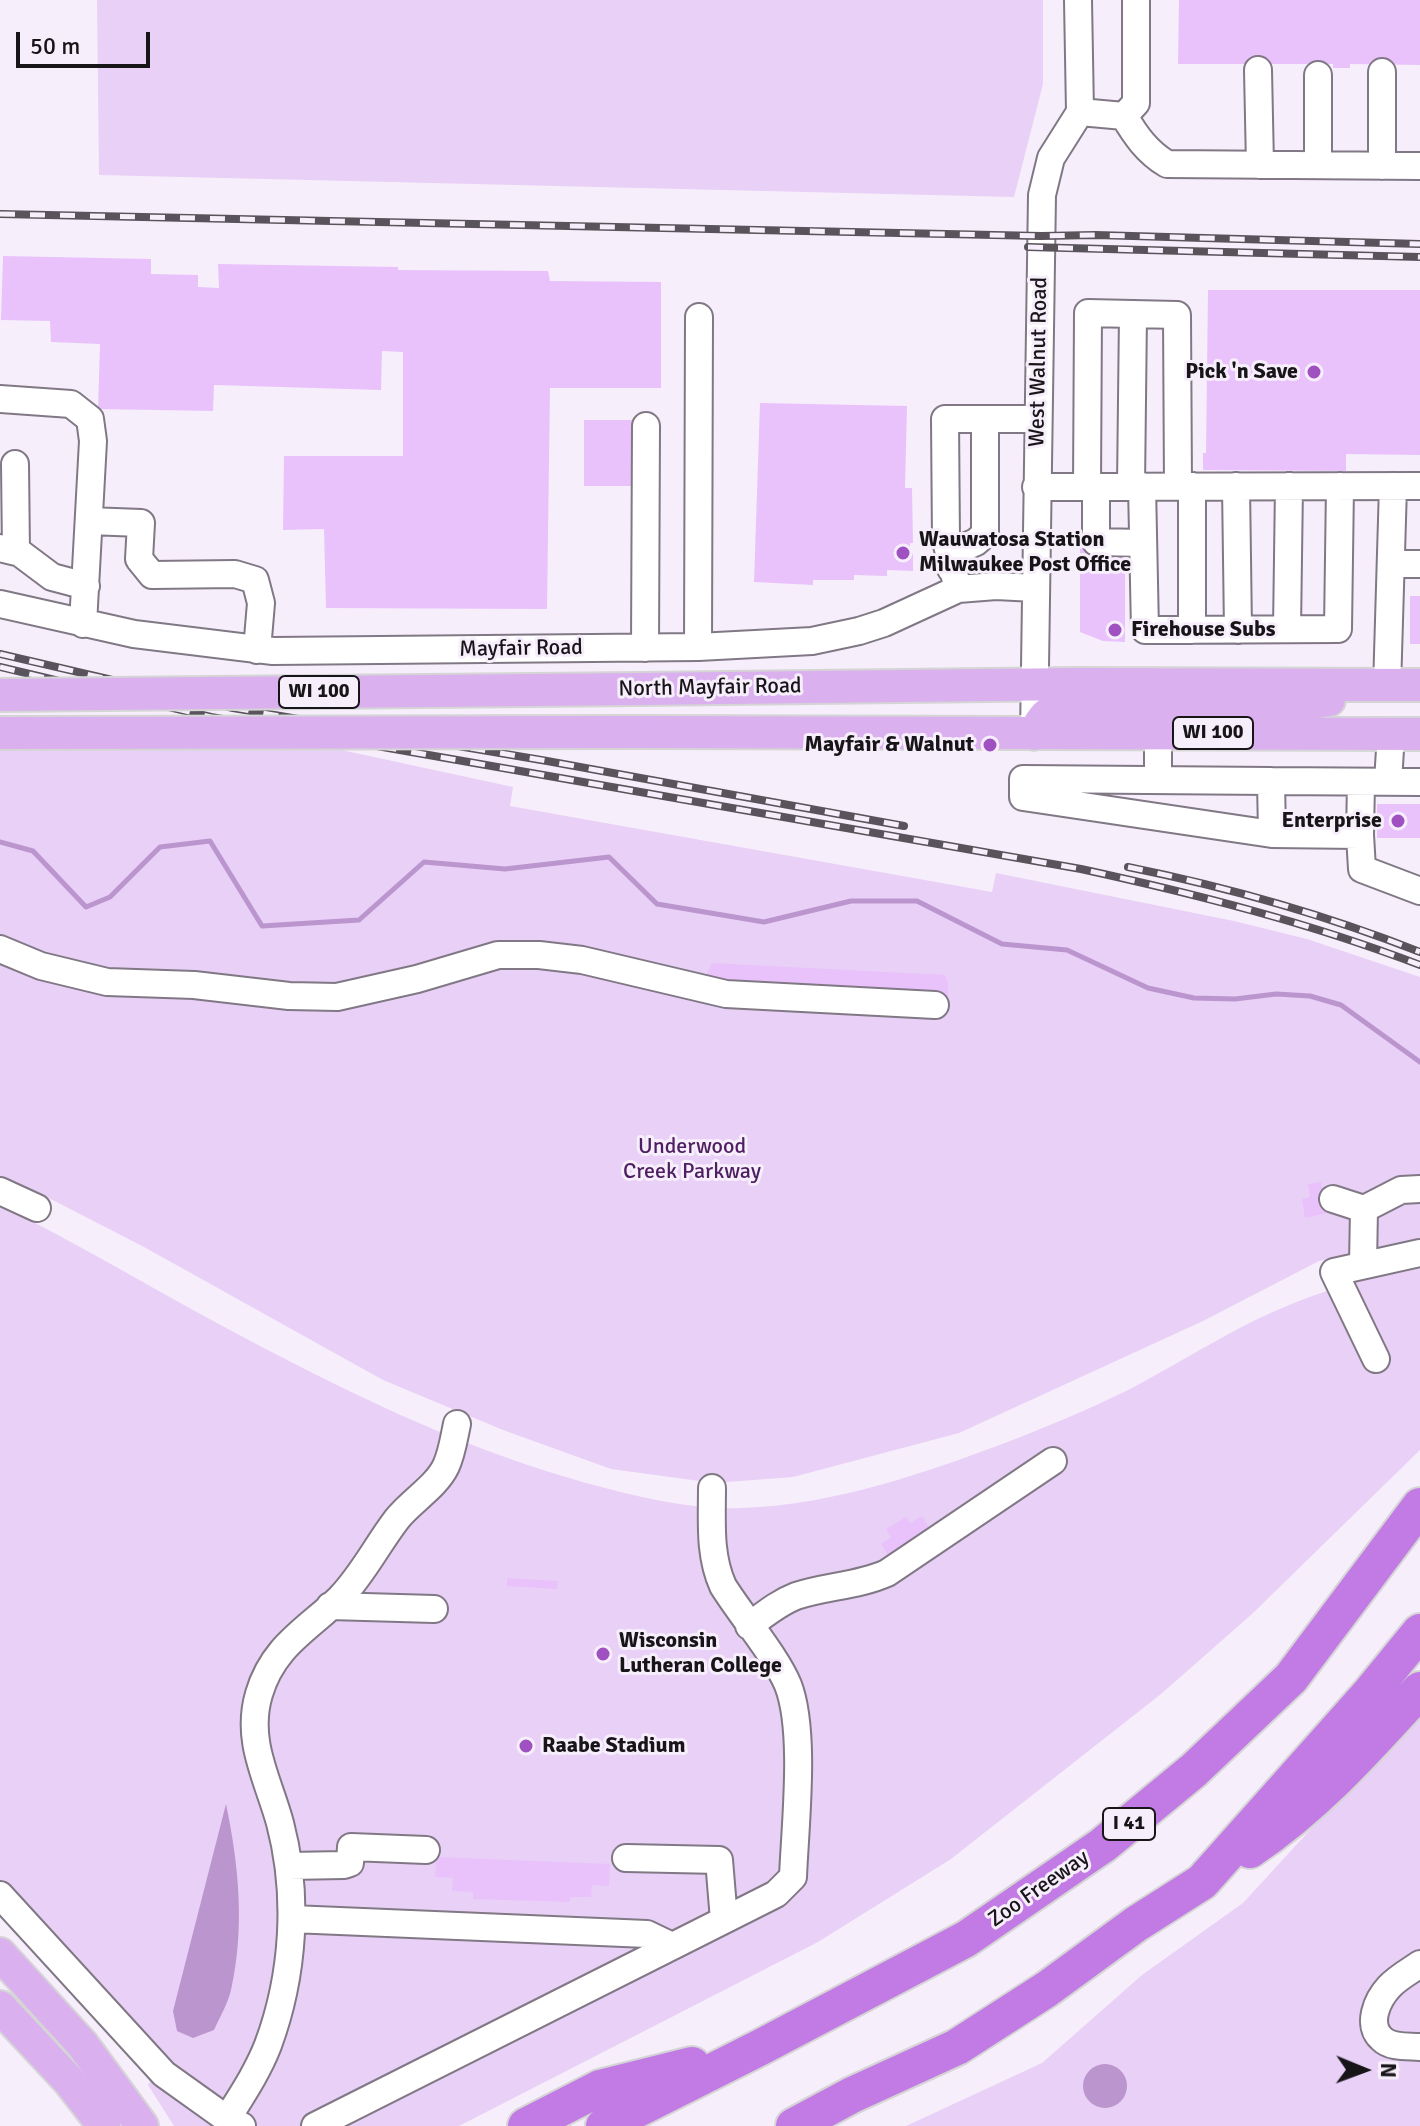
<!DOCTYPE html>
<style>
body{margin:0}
#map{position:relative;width:1420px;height:2126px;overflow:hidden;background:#f7eefb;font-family:Signika,sans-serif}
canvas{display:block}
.north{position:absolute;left:1324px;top:2030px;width:80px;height:80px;-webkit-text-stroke:6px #f7eefb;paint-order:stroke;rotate:91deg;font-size:22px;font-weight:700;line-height:32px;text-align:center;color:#181519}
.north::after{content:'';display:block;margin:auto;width:28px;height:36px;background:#181519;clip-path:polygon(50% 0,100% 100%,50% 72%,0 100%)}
.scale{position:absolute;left:16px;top:32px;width:134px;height:36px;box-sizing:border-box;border:4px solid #181519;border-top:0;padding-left:10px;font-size:24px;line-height:28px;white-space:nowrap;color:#181519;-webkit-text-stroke:6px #f7eefb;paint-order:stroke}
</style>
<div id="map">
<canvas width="1420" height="2126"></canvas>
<div class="north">N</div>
<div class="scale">50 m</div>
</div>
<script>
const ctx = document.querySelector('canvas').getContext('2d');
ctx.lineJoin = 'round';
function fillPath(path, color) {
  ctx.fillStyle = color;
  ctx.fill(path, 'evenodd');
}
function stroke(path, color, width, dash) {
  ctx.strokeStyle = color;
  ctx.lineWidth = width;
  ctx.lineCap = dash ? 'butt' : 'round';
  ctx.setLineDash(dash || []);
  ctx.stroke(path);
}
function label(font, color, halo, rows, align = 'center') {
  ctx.font = font + ' Signika,sans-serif';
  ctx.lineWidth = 6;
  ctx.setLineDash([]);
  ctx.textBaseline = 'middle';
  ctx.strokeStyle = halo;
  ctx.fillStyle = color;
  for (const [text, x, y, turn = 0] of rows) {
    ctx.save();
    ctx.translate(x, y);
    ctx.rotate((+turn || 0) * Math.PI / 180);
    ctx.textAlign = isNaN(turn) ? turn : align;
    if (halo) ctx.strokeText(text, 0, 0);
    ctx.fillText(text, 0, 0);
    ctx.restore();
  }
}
fillPath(new Path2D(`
 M97,0H1043V84L1014,197L99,175Z
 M323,746L513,787L510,806L992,892L996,873L1234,921L1307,939L1420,977V1242L1319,1261L1203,1321L959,1433L793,1477L714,1483L611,1469L503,1430L383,1380L144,1247L43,1195L0,1177V748Z
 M0,1205C79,1244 153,1289 230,1330C342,1390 454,1445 576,1480C628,1495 688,1510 742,1508C836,1505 931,1471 1018,1438C1053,1424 1089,1409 1124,1392C1158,1375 1191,1354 1225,1336C1286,1302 1351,1279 1420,1268V1450L1252,1614L1161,1694L951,1859L818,1942L459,2126H174L148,2085L163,2058L59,1940L0,1880Z
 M1420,1710V2126H906L1042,2063L1142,1975L1243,1903Z`), '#e9d0f6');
fillPath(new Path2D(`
 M226,1804C239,1866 245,1928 231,1990C228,2003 220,2017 214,2030L193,2038L177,2031L173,2011Z
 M1083 2086a22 22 0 1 1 44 0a22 22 0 1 1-44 0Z`), '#bb95ce');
stroke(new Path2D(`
 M0,842L33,851L86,907L110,897L160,847L210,841L262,926L359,920L424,862L505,869L609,857L657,904L764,922L851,901H917L1002,944L1067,950L1148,988L1194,998L1235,999L1276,994L1310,996L1341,1005L1420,1062`), '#bb95ce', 5);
fillPath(new Path2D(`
 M1179,0H1420V65L1350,64V68H1333V64H1178Z
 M3,256L151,259V274L198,275V287L219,288L218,264L398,267V270L548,271L550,281L661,282V388H550L547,609L326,608L324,529L283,530L284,456H403V352L382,351L381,390L214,385L213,411L98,409L100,344L51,342L50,321L1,320Z
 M1208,290H1420V455L1346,454V471L1203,470V453H1206Z
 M760,403L907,406L905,488H912L913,543H910V553L913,554V571L887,570V576L854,575V580H813V585L754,582Z
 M584,420H633V486H584Z
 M1080,548H1125V642L1103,641L1080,632Z
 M1410,596H1420V644H1410Z
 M1377,804H1420V838H1377Z
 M712,963L945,975L948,982V998L733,987L707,974Z
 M1321,1182L1324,1202L1332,1212L1305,1218L1302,1199L1310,1197L1308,1184Z
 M922,1516L934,1535L892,1561L881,1544L891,1537L886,1529L906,1517L910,1523Z
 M507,1578L558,1581L557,1589L507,1586Z
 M436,1857L610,1864L609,1886L592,1885L591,1897H570V1902L473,1899V1892L452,1891L453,1878L435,1877Z`), '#e9c2fc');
const minor = new Path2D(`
 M1258,70L1260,165
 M1382,72V166
 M1080,112L1124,116L1136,103V0
 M1124,116C1136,136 1147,152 1167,164L1420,166
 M1318,165V75
 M0,399L71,404L90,419L93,441L83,624
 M15,464L16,552
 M1087,486L1088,313L1177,315L1178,486
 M1096,486V542L1143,543
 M1131,486L1133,314
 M1142,486L1145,630L1338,629L1340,486
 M1236,486L1238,630
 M1036,487L1420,486
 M89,521L141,523L139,559L152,575L235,574L255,580L261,603L257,650
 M0,548L20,553L52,577L86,586
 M1391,564H1420
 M951,569L958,550L976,542L985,534V419
 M958,589L946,541L945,419H1038
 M0,604L134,634L273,651L698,647L812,641L859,631L884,623L958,589L996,586L1035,588
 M1287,629L1289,486
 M1192,630V486
 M698,647L699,317
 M645,648L646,426
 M1387,688L1393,486
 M1034,734L1042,195L1051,158L1080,112L1078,0
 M1158,734V780
 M1271,781L1023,779V797L1272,834
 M1388,782L1391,733
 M1420,782L1271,781L1272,834L1360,835L1362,869L1420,891
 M1360,835L1361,782
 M0,949L41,966L107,982L194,985L289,996L337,997L417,979L498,955H539L582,960L726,994L935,1005
 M0,1191L37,1208
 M1333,1199L1364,1209L1401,1190L1420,1189
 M1363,1265L1364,1209
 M1376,1359L1334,1272L1420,1253
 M330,1606L434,1609
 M749,1626C764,1615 778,1603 796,1596C826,1586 858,1586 887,1573L1053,1461
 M626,1858L719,1860L724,1920
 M289,1866L344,1865L350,1863L351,1847L426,1850
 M0,1895L164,2074L227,2119L242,2126
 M292,1919L647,1934L672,1946
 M1420,1964C1410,1971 1397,1978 1389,1987C1377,2000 1366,2025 1382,2039C1391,2048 1408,2046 1420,2047
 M227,2119C242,2095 258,2071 268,2045C294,1975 299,1895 280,1823C268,1779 245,1741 259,1694C273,1646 307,1630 340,1598C363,1574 377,1545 397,1519C411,1501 436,1487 446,1466C452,1453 454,1438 457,1424
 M315,2126L776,1894L793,1877C795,1826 806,1731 788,1685C776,1656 741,1615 723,1586C709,1555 712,1522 712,1488`);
const major = new Path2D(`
 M638,689L1076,684L1420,685
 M637,732L1420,734
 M1034,734C1043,716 1047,711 1066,706L1285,707L1329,700
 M0,1954L82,2044L142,2126
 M0,2007L69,2081L104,2126`);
const highway = new Path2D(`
 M1250,1850C1317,1805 1366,1749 1420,1690
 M526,2126L600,2088L692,2065
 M604,2126L759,2048L966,1939L1103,1845L1194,1770L1291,1678L1420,1506
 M794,2126L852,2095L957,2047L1047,1989L1136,1924L1202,1882L1371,1692L1420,1632`);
stroke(minor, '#807884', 30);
stroke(major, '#d5d5d6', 36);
stroke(highway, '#d5d5d6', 40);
stroke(minor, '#fff', 26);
stroke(major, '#dab0ef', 32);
stroke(highway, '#c27be4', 36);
const rail = new Path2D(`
 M0,214L1041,236L1096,235L1420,244
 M1028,247L1420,257
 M0,654L233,708L547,761L904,826
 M0,667L211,717L1081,869C1196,894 1310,923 1420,965
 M1128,867C1227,887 1326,915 1420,952`);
stroke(rail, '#59545b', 8);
stroke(rail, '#f7eefb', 5, [15]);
const majorBridge = new Path2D(`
 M0,695L638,689
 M0,733L637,732`);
stroke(majorBridge, '#d5d5d6', 36, []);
stroke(majorBridge, '#dab0ef', 32);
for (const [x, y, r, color] of [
 [1314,372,8,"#9f51c2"],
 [903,553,8,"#9f51c2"],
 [1115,630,8,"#9f51c2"],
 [990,745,8,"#9f51c2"],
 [1398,821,8,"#9f51c2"],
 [603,1654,8,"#9f51c2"],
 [526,1746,8,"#9f51c2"]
]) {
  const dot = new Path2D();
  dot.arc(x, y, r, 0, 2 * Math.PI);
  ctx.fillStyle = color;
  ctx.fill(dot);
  stroke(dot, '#f7eefb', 3);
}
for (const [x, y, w] of [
 [319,692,80],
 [1213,733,80],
 [1129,1824,52]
]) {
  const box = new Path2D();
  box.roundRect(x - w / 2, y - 16, w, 32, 6);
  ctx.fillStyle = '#f7eefb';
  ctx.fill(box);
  stroke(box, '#181519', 2);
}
label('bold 20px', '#181519', null, [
 ["WI 100",319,692],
 ["WI 100",1213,733],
 ["I 41",1129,1824]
]);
label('22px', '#181519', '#f7eefb', [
 ["West Walnut Road",1039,362,-89],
 ["Mayfair Road",521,649,-1],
 ["North Mayfair Road",710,688,-1],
 ["Zoo Freeway",1039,1889,-35]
]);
label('bold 22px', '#181519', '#f7eefb', [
 ["Pick 'n Save",1298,372,"right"],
 ["Wauwatosa Station",919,540],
 ["Milwaukee Post Office",919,565],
 ["Firehouse Subs",1131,630],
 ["Mayfair & Walnut",974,745,"right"],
 ["Enterprise",1382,821,"right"],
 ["Wisconsin",619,1641],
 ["Lutheran College",619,1666],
 ["Raabe Stadium",542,1746]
], 'left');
label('22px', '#4d1e61', '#f7eefb', [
 ["Underwood",692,1147],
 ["Creek Parkway",692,1172]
]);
</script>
